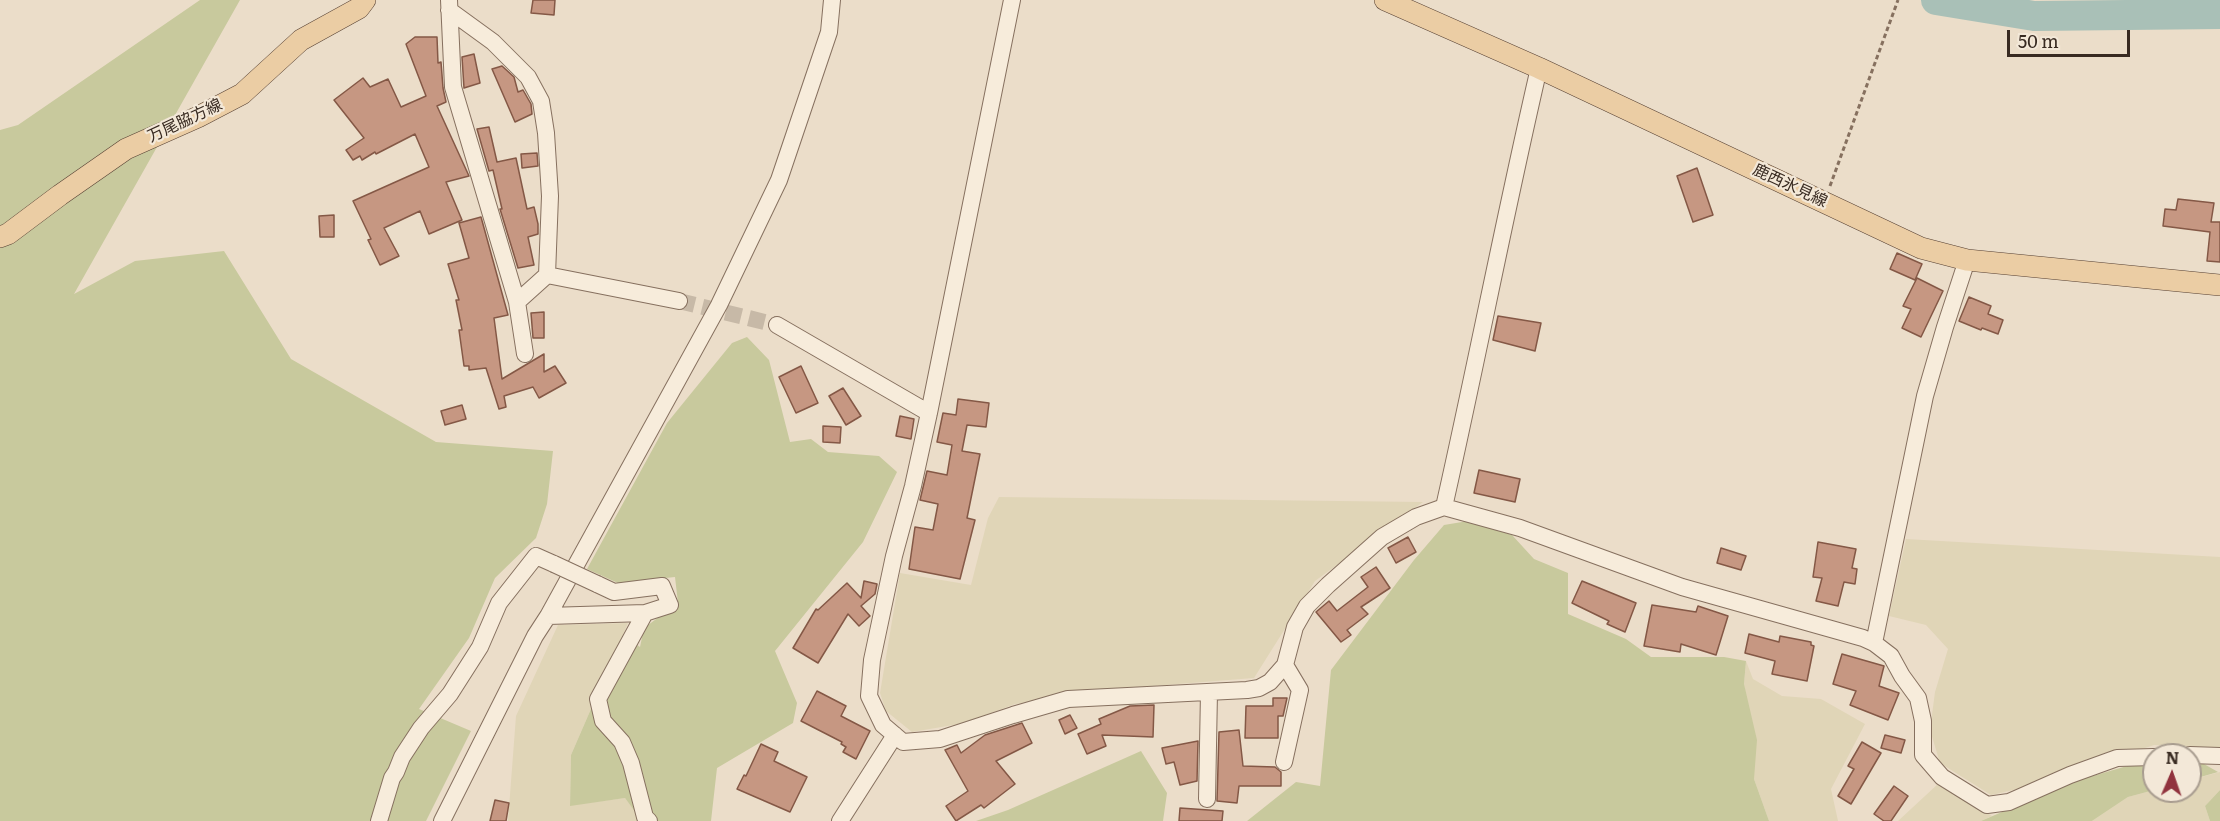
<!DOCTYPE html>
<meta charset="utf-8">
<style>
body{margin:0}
#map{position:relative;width:2220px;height:821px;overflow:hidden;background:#ebddc9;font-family:Literata,serif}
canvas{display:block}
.north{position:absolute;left:2142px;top:743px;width:60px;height:60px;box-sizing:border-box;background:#f3e8d8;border:2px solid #a89c8f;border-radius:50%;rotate:2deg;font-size:16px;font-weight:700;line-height:24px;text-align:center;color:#382a21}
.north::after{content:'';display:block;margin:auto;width:21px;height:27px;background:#91333e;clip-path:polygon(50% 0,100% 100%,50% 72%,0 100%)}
.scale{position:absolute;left:2007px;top:30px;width:123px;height:27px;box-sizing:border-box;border:3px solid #382a21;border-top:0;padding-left:8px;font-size:18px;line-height:21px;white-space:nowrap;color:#382a21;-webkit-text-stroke:4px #f3e8d8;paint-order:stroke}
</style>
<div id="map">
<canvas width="2220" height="821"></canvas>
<div class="north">N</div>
<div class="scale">50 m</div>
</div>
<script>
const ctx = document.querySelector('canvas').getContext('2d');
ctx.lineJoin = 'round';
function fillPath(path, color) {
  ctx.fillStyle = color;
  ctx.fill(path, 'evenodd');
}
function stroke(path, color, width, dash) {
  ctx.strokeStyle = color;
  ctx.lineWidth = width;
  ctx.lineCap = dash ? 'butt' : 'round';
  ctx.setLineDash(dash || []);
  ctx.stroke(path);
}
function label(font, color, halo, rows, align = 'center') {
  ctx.font = font + ' Literata,"Noto Sans JP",serif';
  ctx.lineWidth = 4.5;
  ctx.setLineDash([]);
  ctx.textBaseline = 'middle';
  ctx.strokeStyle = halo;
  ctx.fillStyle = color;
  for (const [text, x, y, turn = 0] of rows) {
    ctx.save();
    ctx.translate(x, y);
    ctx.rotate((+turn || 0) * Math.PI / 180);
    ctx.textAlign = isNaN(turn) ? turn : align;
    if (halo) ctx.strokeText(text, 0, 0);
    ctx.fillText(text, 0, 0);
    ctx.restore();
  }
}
fillPath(new Path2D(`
 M999,497L1423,502L1315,581L1254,678L1127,688L1015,704L965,723L912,732L886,711L880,693L900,573L971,585L988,518Z
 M1906,539L2220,557V748L2154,745L2035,785L1991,795L1940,763L1930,730L1935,692L1948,649L1926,625L1889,616Z
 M628,623L571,755L570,805L625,798L643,821H508L516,716L558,625Z
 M1746,661L1753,679L1782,696L1821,699L1865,724L1831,789L1838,821H1769L1754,779L1744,684Z
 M2220,772V790L2205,806L2210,821H2092L2128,797L2154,790L2190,791V780Z
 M1939,783L1992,816L1981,821H1898Z`), '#e0d5b7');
fillPath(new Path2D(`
 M200,0H240L74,294L135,261L224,251L291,359L436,442L553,451L547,504L536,538L495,578L469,638L419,709L471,731L426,821H0V130L18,125Z
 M747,337L769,360L790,442L811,439L828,452L879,456L897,472L863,542L775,651L797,703L793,723L717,768L711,821H648L636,813L625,798L570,806L571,755L623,635L640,647L644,628L678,603L675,577L618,583L587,569L667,423L732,343Z
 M1468,521L1512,535L1534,559L1568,573V614L1626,639L1651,657H1724L1746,661L1744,684L1757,740L1754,779L1769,821H1247L1296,782L1320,786L1331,670L1414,560L1444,525Z
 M1141,751L1167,793L1163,821H976L1008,810Z
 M2134,764H2154V790L2128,797L2092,821H1981L2072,782Z
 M2190,764H2204L2218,772L2190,780Z
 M2220,790V821H2210L2205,806Z`), '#c8c99d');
stroke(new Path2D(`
 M1936,0L2034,16L2220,14`), '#a9c0b7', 30);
const building = new Path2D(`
 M533,0H555L554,15L531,13Z
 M415,37H437L438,63L441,62L443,88L446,102L437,106L469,176L446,182L462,220L429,234L420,211L384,228L399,256L380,265L368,240L371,239L353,201L429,167L415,134L376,154L375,152L362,160L360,156L353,160L346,150L364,138L334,100L363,78L370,87L388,79L401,107L426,96L406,44Z
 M474,54L480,83L464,88L462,57Z
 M502,66L514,77L518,92L523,90L531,104L532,114L515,122L492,69Z
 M489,127L497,162L516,158L527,209L534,207L538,224V234L528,237L534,265L518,268L500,209H502L493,170L489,171L477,129Z
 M537,153L538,166L522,168L521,154Z
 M1697,168L1713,215L1693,222L1677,176Z
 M2178,199L2214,203L2211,222H2220V262L2207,261L2210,232L2163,226L2165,209L2176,210Z
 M334,215V237H320L319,216Z
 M481,217L508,315L494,318L502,379L544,354V372L555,366L566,383L539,398L533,387L504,396L506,407L499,409L486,368L469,370V366H464L459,330H462L456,300H459L448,264L469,258L459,223Z
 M1897,253L1922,264L1915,280L1890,269Z
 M1917,278L1943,291L1921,337L1902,328L1911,309L1903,306Z
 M1969,297L1991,306L1988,314L2003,320L1998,334L1982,328L1981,330L1959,321Z
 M544,312V338H533L531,313Z
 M1498,316L1541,323L1535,351L1493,340Z
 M801,366L818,403L796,413L779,377Z
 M843,388L861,416L846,425L829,396Z
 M958,399L989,403L986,427L967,425L962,451L980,454L967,518L975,520L960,579L909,569L915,527L933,530L938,504L920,500L927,471L947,475L952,445L937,442L943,413L956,415Z
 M462,405L466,419L445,425L441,411Z
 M900,416L914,419L911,439L896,436Z
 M823,426L841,427L840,443L823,442Z
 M1479,470L1520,479L1515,502L1474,493Z
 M1408,537L1416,552L1396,563L1388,548Z
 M1818,542L1856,549L1852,568L1857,569L1855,584L1844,582L1838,606L1816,601L1822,578L1813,577Z
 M1721,548L1746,556L1741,570L1717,563Z
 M1376,567L1390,588L1361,607L1368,614L1347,630L1351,635L1341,642L1316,612L1329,601L1337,611L1368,587L1361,577Z
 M864,581L877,584L875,594L861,606L870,616L859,626L848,614L818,663L793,648L816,609L818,610L847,583L861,598Z
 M1582,581L1636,603L1625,632L1607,624L1609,621L1572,603Z
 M1652,605L1696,612L1698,606L1728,616L1716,655L1681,644L1680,652L1644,646Z
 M1749,634L1779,642L1780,636L1811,642V645L1814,646L1807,681L1772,674L1775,661L1745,653Z
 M1842,654L1884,666L1879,686L1899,693L1888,720L1850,705L1856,691L1833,684Z
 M817,691L846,706L841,716L870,731L856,759L843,752L846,747L841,744L842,742L801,721Z
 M1273,698H1287L1283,716H1278V738H1245L1246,706H1273Z
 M1154,705L1153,737L1102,735L1106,746L1087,754L1078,734L1101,724L1099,719L1130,706Z
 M1070,715L1077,728L1065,734L1059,720Z
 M1022,723L1032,743L996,761L1015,784L984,808L981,805L956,821L946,806L968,791L945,750L957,745L961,753L985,735Z
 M1239,730L1243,766L1275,767L1281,772V786H1239L1237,803L1217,801L1219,732Z
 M1885,735L1905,740L1901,753L1881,748Z
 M1198,741L1197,781L1180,785L1174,762L1166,764L1162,748Z
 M1862,742L1881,753L1851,804L1838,796L1854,769L1848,766Z
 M761,744L778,752L774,761L807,777L790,812L737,789L744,775L746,776Z
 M1894,786L1908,796L1891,821H1884L1874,814Z
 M495,800L509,803L506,821H490Z
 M1180,808L1223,811L1222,821H1179Z`);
fillPath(building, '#c69782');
stroke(building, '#845846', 1.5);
stroke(new Path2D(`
 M679,301L777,325`), '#c7b9a7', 16, [16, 8]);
const minor = new Path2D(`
 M449,0L453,87L517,302L525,354
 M1012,0L929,413L913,486L894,556L872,660L869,696L883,725L903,742L940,739L1013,715L1068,699L1247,690L1259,688L1270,682L1285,665L1295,627L1307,606L1328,585L1382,537L1416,517L1444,507L1520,528L1682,587L1863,638L1874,643L1891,656L1902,676L1918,698L1923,721V755L1942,777L1987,805L2009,802L2070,775L2117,758L2154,757
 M449,10L493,42L528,77L541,101L546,133L550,196L547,275L517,302
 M547,275L679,301
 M777,325L929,413
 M1444,507C1477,361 1505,214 1539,68
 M645,613L598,699L603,721L622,742L631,763L645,817L649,821
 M548,616L645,613L670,605L662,586L614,592L597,584
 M1874,643L1925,396L1945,327L1967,260
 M2190,755L2220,756
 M1284,762L1300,690L1285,665
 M1207,799L1209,692
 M379,821L392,778L396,772L402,757L421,728L450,694L480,647L499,603L536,556L554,564
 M442,821L535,636L548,616L719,305L779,180L829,32L832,0
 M840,821L895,735`);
const major = new Path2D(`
 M1385,0L1539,68L1921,248L1967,260L2220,285
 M0,237L8,234L60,195L126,149L198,117L242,94L301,40L359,8L365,0`);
stroke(minor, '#86705f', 18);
stroke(major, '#553f32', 22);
stroke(new Path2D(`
 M1830,186L1898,0`), '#86705f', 3, [4.5, 3]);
stroke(minor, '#f7ecdb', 16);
stroke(major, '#ebcda4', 21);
const minorBridge = new Path2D(`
 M554,564L597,584`);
stroke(minorBridge, '#86705f', 18, []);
stroke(minorBridge, '#f7ecdb', 16);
label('16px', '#382a21', '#f3e8d8', [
 ["万尾脇方線",185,121,-25],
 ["鹿西氷見線",1790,186,25]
]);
</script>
